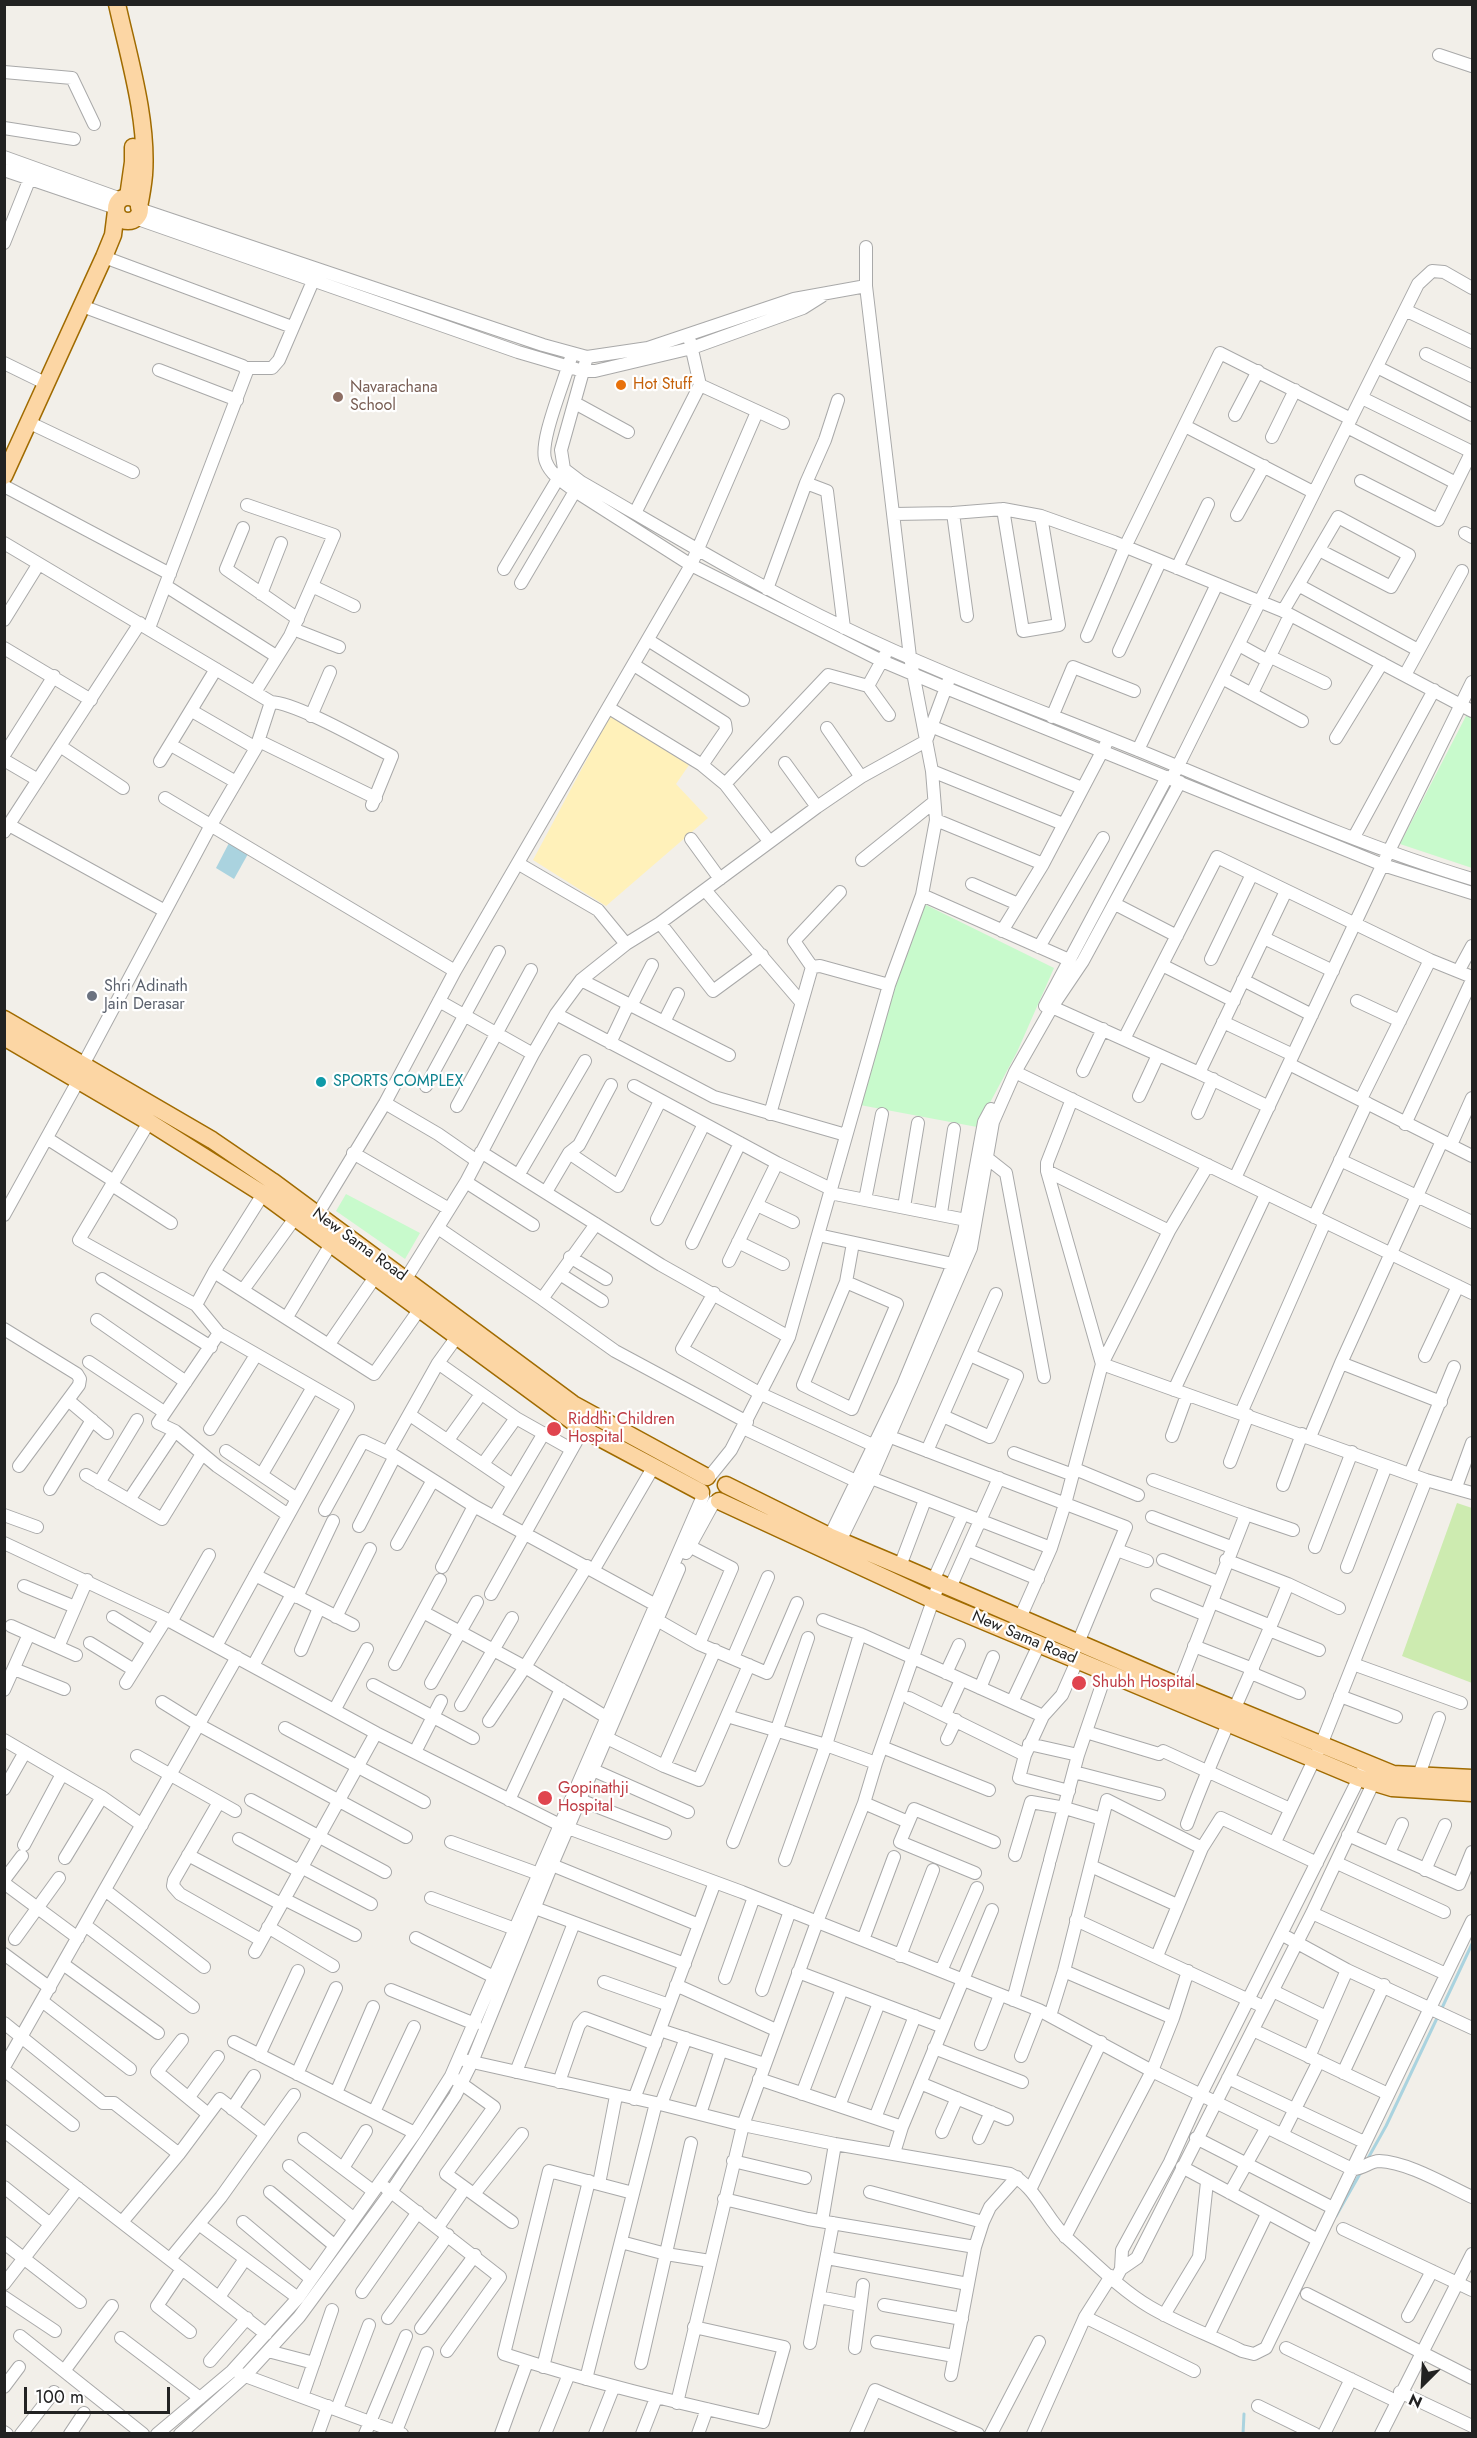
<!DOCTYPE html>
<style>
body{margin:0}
#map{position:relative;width:1477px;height:2438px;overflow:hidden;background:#f2efe9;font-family:Jost,sans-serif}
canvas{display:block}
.frame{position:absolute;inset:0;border:6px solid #222;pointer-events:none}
.north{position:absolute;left:1393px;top:2354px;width:60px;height:60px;-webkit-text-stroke:4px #fff;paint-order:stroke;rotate:204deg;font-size:16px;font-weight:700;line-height:24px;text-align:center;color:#222}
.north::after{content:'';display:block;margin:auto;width:21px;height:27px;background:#222;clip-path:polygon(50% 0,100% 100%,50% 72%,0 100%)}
.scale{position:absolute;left:24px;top:2387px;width:146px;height:27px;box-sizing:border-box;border:3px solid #222;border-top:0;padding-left:8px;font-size:18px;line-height:21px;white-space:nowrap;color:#222;-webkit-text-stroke:4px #fff;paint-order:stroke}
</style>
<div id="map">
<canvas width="1477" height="2438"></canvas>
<div class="frame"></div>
<div class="north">N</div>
<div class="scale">100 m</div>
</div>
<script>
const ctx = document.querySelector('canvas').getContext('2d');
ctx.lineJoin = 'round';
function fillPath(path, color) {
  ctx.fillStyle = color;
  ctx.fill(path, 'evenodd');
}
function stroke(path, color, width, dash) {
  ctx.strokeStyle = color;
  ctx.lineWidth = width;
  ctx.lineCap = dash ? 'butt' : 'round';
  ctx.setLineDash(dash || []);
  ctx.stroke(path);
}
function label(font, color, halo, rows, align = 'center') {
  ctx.font = font + ' Jost,sans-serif';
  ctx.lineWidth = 4.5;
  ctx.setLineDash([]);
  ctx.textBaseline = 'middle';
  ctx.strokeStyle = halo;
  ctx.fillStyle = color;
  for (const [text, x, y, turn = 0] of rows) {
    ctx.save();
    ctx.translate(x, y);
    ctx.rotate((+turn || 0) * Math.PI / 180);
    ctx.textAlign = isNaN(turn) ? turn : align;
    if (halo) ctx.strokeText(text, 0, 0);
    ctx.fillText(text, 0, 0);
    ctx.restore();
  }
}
fillPath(new Path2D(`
 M1457,1503L1472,1508V1683L1402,1656Z`), '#cdebb0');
fillPath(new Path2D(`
 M610,716L689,765L676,784L708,818L606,906L533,860Z`), '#fff1ba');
fillPath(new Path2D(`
 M1467,714L1472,717V868L1400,844Z
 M924,904L1054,968L1017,1052L977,1127L860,1105L889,1004Z
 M346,1194L420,1233L405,1259L336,1211Z`), '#c8facc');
fillPath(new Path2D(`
 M229,843L248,854L234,879L216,868Z`), '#aad3df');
stroke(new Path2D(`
 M1441,2010L1472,1944
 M1367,2160L1386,2126L1438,2016
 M1336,2216L1361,2172
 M1243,2434L1244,2414`), '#aad3df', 3);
const minor = new Path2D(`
 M1439,55L1472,66
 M4,72L72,78L94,124
 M4,128L74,139
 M4,157L121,199
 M4,170L116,208
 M139,209L543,345L587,357L648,348L794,299L866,286
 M135,218L518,352L583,371H595L692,348L803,308L822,296
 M4,243L32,173
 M104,257L292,327
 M82,306L243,366L247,371L149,628
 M1405,310L1472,342
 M690,341L700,385L783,423
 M572,353C567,377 537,443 546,462C551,475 564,483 575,491L691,565L882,661L946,688L1383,865L1472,893
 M1426,354L1472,376
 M587,357L561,450L564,469L581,482C668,532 753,584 843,627C939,674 1040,710 1138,750C1248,795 1358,845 1472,879
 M4,363L47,384
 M1377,367L1472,415
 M245,368H272L279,360L313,281
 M159,370L237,400
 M1362,398L1472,452
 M575,403L628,432
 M1235,415L1258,371
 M30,423L133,472
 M1185,426L1313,492
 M1347,427L1456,483
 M1272,437L1295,390
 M1361,481L1438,520L1472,451
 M806,483L827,491L844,628
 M4,486L170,574
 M247,505L334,535L290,636L255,692
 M1003,509L1023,631L1059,625L1041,516
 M635,513L700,385
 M953,513L967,616
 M894,514L953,513L1003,509L1041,516L1114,542L1283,611L1472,711
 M1237,515L1264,466
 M243,528L226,569L298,619
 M1465,533L1472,537
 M4,543L271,702C297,703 366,743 392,756L372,805
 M1177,568L1208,504
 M504,569L562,472
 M521,583L578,486
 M166,586L276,656
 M312,586L354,606
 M1300,586L1418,650
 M767,589L806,483L825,440L838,400
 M261,594L281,543
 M1283,611L1338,517L1409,555L1391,587L1319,550
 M4,620L38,565
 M293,629L339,647
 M1087,636L1125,547L1220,353L1351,419
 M648,640L743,700
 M1239,645L1268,661
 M4,648L91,700
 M1119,651L1160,562
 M1271,657L1325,683
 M634,665L725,723L726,730L702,765
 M1405,675L1462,571
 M1222,678L1302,721
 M868,686L889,715
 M1252,693L1290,615
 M609,708L702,765L725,784L769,841
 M192,711L256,748
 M311,716L330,672
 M1052,717L1073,667L1134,691
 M933,727L1082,788
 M827,728L861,777
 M1336,738L1382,663
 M259,741L376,798
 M171,745L236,782
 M60,746L123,788
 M1138,750L1217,584
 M4,755L54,676
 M4,760L38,780
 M160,761L216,669
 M785,763L817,807
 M932,771L1063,824
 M1174,774L1418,284L1432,271L1444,272L1472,288
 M725,784L828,675L868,686L885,655
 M165,798L455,971
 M936,820L1043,864
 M9,825L165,911
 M4,832L140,623
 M1354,837L1434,690
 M691,839L720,879
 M862,860L934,802
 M519,864L598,910L626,944
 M972,884L1018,904
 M705,890L801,1002
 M922,895L1069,960
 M1115,904L1177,936
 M660,923L713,991L762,955
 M1002,931L1043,864L1106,744
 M1264,938L1333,971
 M1039,947L1103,838
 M1211,959L1252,874
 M1162,965L1234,1001
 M812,967L794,941L840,892
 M1459,970L1472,946
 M581,980L729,1055
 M1243,980L1312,1015
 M439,1001L533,1054
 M1357,1001L1400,1021
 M631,1006L652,965
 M1045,1006L1167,777
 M1052,1007L1199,1073L1269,1107
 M556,1014L714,1097L846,1135
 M664,1022L678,994
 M1223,1022L1293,1055
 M1124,1039L1217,857L1430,960L1472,977
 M610,1043L628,1005
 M1289,1064L1472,1156
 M83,1065L211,825L256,748L271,702
 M1083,1071L1103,1029
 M1015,1072L1472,1293
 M1199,1073L1286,891
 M426,1086L499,952
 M634,1086L777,1163L831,1189
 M1139,1096L1158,1055
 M1072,1099L1047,1163V1171L1102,1364L1426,1480L1472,1493
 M1361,1099L1430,960
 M385,1103L438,1134L477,1161
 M457,1106L531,970
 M1198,1113L1213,1079
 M770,1114L812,967L820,966L889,985
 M149,1122L79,1240L196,1305
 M1405,1124L1472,980
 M48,1139L114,1181
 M1451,1145L1472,1098
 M481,1152L661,1265L789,1337
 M353,1153L449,1209
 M569,1153L618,1186L660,1101
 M987,1158L1006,1173L1044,1377
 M1340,1160L1472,1222
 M1047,1171L1169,1231
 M519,1174L585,1061
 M1235,1178L1389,851L1472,682
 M466,1182L533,1225
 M112,1185L171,1223
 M546,1192L569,1153L579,1145L611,1085
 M830,1193L966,1220
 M865,1200L882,1114
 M757,1205L793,1222
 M904,1207L918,1123
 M941,1213L954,1129
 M4,1215L82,1074
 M1314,1217L1367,1103
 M657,1219L704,1124
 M314,1220L385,1103L455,971L691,565L757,412
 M596,1224L542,1299L615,1351L747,1422
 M438,1228L542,1299
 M818,1235L953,1264
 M738,1242L783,1264
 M692,1243L740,1143
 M570,1257L606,1279
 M729,1261L777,1163
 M214,1272L374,1374L419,1310
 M560,1274L602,1301
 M102,1279L211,1347
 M846,1282L897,1304L852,1409L803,1385L846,1282L853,1243
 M402,1285L466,1182L533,1054L556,1014L581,980L626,944L660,923L817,807L861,777L926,741L948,682
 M243,1290L295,1218
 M714,1293L682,1349L761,1394L875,1446
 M287,1317L331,1244
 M97,1320L186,1382
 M4,1329L77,1374L80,1379L79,1385L19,1466
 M219,1333L158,1423L175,1431L217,1466L288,1515
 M329,1344L375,1277
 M1425,1356L1458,1286
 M89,1362L164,1412
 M438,1363L516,1418L571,1449
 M1341,1363L1441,1402
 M1174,1390L1266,1194
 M68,1400L107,1433
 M1241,1413L1325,1222
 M410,1415L513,1485
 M943,1416L990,1437L1017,1376L970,1355
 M743,1428L856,1481
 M210,1429L256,1355
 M888,1436L1126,1527L1078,1643
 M1172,1436L1187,1395
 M1310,1437L1341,1363L1442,1141
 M448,1440L481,1394
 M226,1451L297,1499
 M927,1451L996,1294
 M388,1452L438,1363L456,1338
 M1014,1453L1073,1475
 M1230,1462L1248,1415
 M483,1464L516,1418
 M1075,1469L1138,1495
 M262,1474L313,1387
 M1410,1474L1454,1367
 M86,1475L162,1519L202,1454
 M710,1476L731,1450L789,1337L889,985L922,895L936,820L932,771L910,657L866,286V247
 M871,1478L1051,1548
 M1153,1480L1246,1514
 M99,1483L137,1420
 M1283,1485L1302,1434
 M1456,1487L1472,1443
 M50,1489L92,1420
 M129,1500L175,1431
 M325,1510L363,1441L395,1456L474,1506L654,1604
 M4,1515L37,1527
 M494,1517L544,1433
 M1152,1517L1231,1547
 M359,1526L395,1456
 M827,1542L903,1385L953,1264L964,1232L984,1122L991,1109
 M4,1543L166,1619L376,1733L560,1825L742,1892L1039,2010L1152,2071L1352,2169C1362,2170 1370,2161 1379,2161C1408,2162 1446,2185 1472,2197
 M397,1544L433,1480
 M689,1546L732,1568L699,1644
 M837,1547L871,1478L971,1248L993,1122L1015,1072L1052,1007L1083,961L1180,782
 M1315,1547L1352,1452
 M968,1550L1038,1579
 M1117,1550L1147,1561
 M686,1553L714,1502
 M1163,1560L1218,1582
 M1226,1560L1288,1584L1339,1608
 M900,1566L925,1500
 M442,1567L474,1506
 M1347,1567L1386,1466
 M594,1569L654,1466
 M255,1575L353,1625
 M933,1581L963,1514
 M24,1586L75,1607
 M950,1588L999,1478
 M491,1594L586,1424
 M1157,1595L1206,1615
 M297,1597L333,1521
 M1212,1602L1271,1626
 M423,1612L525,1667L606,1717
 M113,1617L152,1641
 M336,1617L370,1549
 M1020,1618L1051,1548L1065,1504L1102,1364L1169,1231L1208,1165
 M657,1620L699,1644L767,1673L797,1603
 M823,1620L860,1634L1043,1716
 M171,1622L209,1555
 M11,1626L76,1655
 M1269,1630L1319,1650
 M90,1643L134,1670
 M216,1646L348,1407L219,1333L196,1305L214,1272L263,1194
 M1194,1646L1253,1669
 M58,1647L87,1580
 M301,1650L319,1608
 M733,1658L768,1577
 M395,1664L440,1580
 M1353,1664L1461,1703
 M253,1666L292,1594
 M14,1669L64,1689
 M946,1673L959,1645
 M1251,1673L1299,1693
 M126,1683L166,1619
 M431,1683L477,1602
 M373,1685L473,1738
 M1179,1686L1246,1514L1293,1530
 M980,1688L993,1657
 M4,1690L29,1634
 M1340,1696L1396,1717
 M909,1698L1025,1755
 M162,1702L199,1725L406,1837
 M1012,1702L1036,1651
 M461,1705L512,1618
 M335,1709L367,1649
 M945,1715L961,1680
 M727,1716L826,1745L876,1763
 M489,1721L525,1667L587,1566
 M285,1728L424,1802
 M1086,1732L1159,1754
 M607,1738L664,1766L699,1780L749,1665
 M947,1739L956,1720
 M4,1740L102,1797L142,1825
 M1029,1744L1078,1755
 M882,1747L989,1790
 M1163,1751L1290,1809
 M415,1752L441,1701
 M137,1756L235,1811
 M664,1766L715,1650
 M593,1770L688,1812
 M1074,1772L1159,1794
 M1419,1775L1439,1718
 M4,1789L25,1752
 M1069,1791L1019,1778L1025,1755L1043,1716L1062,1695L1077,1661
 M251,1800L385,1872
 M509,1800L561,1689
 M580,1800L665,1833
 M219,1802L174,1880L173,1886L180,1894L261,1940
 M864,1803L908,1822
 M1187,1824C1217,1742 1256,1665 1288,1584
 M1348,1835L1459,1884L1472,1852
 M239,1839L299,1871
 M451,1842L539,1874
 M733,1842L776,1732L808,1638
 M1275,1842L1321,1745L1426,1480
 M24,1845L62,1774
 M1389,1853L1402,1824
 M188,1855L281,1904
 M1015,1855L1031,1802L1065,1808L1102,1819
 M65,1858L102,1797
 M785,1860L826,1745L860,1634
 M1050,1860L1078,1755L1106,1673
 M1337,1863L1444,1912
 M552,1865L699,1925
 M1091,1866L1177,1905
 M301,1867L371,1904
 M1425,1870L1445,1825
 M975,1873L900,1842L914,1809L994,1842
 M4,1880L22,1856
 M4,1883L78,1938
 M105,1890L204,1967
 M431,1898L515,1929
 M284,1899L355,1935
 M535,1908L685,1964
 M1312,1913L1446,1974
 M1076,1920L1264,2007
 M85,1925L193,2007
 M268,1927L333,1966
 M1281,1934L1347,1970L1472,2028
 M416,1938L494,1977
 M15,1939L59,1878
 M863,1940L894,1857
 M255,1952L376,1733
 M4,1954L50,1988
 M900,1956L933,1870
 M1157,1956L1202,1848L1221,1818L1317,1863
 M63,1964L158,2033
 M941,1971L977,1888
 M1064,1971L1173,2018L1152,2071L1065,2237
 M798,1972L943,2027
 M725,1978L754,1897
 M604,1982L669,2005
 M676,1985L776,2030
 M391,1990L475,2024
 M762,1990L790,1911
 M1273,1991L1326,2017
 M1013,2000L1049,1864
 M42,2001L130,2069
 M1050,2016L1064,1971L1107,1800L1202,1848
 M1173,2018L1188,1971
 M4,2023L103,2103H114L179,2154
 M660,2030L764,2064
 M1253,2030L1388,2094
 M182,2040L157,2072L208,2114
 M234,2042L415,2133
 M981,2044L1000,1995
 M934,2048L1022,2082
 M259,2055L298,1971
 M1021,2056L1039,2010
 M1309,2057L1347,1970
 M459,2059L656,2103L743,2125L835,2144L1010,2174C1037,2187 1046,2220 1068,2239C1094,2262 1120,2289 1150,2307C1179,2324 1212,2336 1242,2351L1254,2354L1266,2348L1472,1921
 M4,2067L237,1657
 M4,2070L73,2125
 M516,2072L574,1923
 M1343,2073L1384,1985
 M297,2074L336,1988
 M1228,2078L1364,2142
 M455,2079L494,2107L446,2174L512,2222
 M759,2079L902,2127
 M559,2082L579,2025L585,2018L655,2044
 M920,2083L1007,2119
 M336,2093L373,2007
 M802,2094L842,1989
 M189,2097L218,2057
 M634,2099L715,1882
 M661,2104L686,2038
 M839,2106L879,2003
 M232,2109L254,2076
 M374,2112L414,2027
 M700,2114L721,2050
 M875,2118L915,2016
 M4,2131L266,2334
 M942,2132L957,2098
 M1282,2135L1319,2061
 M979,2138L991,2112
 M1196,2138L1333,2208
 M304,2139L373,2191
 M894,2153L902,2127L992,1910
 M733,2161L805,2178
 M289,2166L353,2218
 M1182,2167L1318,2240
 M343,2168L366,2131
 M599,2184L616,2096
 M4,2187L50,2224
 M386,2188L500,2277L447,2351
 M1030,2190L1101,2042
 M270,2192L334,2245
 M870,2192L983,2222
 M633,2193L549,2171L504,2354C589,2382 675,2402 763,2422L784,2347L694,2327
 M1230,2193L1267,2127
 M474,2194L522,2134
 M724,2199L808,2219L975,2247
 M822,2221L835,2144
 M122,2222L179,2154L220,2099L265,2134
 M243,2222L311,2279
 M200,2225L298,2298
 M438,2227L465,2188
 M1343,2229L1472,2290
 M621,2242L666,2254L710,2261
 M4,2243L80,2302
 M827,2258L968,2284
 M170,2259L221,2197L294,2095
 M182,2269L157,2306L190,2332
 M1121,2269L1122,2250L1170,2162L1201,2094L1362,1772
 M1115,2280L1121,2269L1137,2258L1312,1913L1377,1775
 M4,2284L78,2188
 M362,2292L418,2212
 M1307,2294L1472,2378
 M4,2297L55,2331
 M219,2297L245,2259
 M819,2297L860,2305
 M884,2305L962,2319
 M1164,2315L1199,2257L1207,2182
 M1408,2316L1432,2271
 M1085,2317L1194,2371
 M388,2318L448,2235
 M421,2328L475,2255
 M1209,2334L1267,2214
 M20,2336L143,2434
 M121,2338L200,2398
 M877,2342L954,2356
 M810,2343L833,2223
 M855,2348L863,2285
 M1286,2348L1396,2401
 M268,2351L314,2363
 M210,2361L247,2318
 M641,2363L691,2143
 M543,2367L589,2181
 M64,2371L112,2306
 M240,2374L402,2434
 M951,2375L975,2247L983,2222L990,2207L1017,2177
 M586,2379L656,2103
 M4,2387L19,2367
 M1400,2392L1472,2426
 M302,2397L332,2310
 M677,2403L743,2125L817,1922L864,1803L876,1763L939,1583
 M1258,2406L1315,2434
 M337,2409L369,2325
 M396,2431L427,2353
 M4,2432L7,2434
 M21,2434L54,2392
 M70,2434L84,2413
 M157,2434L232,2371L298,2298L415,2133L451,2076L703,1496
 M180,2434L245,2376L299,2317L391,2192L455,2096L472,2062L551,1867L679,1569
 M318,2434L328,2406
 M365,2434L406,2336
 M501,2434L527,2362
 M545,2434L569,2374
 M595,2434L614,2386
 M642,2434L656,2398
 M698,2434L707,2409
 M856,2434L875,2390L978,2434
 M991,2434L1039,2342
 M1033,2434L1085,2317L1111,2276
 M1324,2434L1351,2379
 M1381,2434L1472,2254`);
const major = new Path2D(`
 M117,4C129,58 148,120 144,175C143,186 141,197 139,207
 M128,197L133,162V147
 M116 209a12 12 0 1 1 24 0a12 12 0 1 1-24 0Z
 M4,476L104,257L113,235L116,211
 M4,1019L212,1140L272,1181L573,1404L707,1477
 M4,1037L149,1122L263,1194L583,1429L701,1492
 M726,1485L829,1536L900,1566L1179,1686L1393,1774L1472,1778
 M719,1501L933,1600L1359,1778L1392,1788L1472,1793`);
stroke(minor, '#a9a9a9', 14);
stroke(major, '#a06b00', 19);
stroke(minor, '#fff', 12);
stroke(major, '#fcd6a4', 16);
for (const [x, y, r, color] of [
 [621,385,6,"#e8710a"],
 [338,397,6,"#8d6e63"],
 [92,996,6,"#6b7280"],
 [321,1082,6,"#0f9aa8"],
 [554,1429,8,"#e0444e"],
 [1079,1683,8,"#e0444e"],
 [545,1798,8,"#e0444e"]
]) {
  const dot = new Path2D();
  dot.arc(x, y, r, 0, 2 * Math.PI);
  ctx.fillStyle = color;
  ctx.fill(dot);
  stroke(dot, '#fff', 2);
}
label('16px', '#c56008', '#fff', [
 ["Hot Stuff",633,385]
], 'left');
label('16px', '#785e54', '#fff', [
 ["Navarachana",350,388],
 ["School",350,406]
], 'left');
label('16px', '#5b616d', '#fff', [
 ["Shri Adinath",104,987],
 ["Jain Derasar",104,1005]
], 'left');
label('16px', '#0d838f', '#fff', [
 ["SPORTS COMPLEX",333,1082]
], 'left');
label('16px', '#222', '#fff', [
 ["New Sama Road",359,1245,36],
 ["New Sama Road",1024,1638,23]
]);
label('16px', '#be3a42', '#fff', [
 ["Riddhi Children",568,1420],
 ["Hospital",568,1438],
 ["Shubh Hospital",1092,1683],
 ["Gopinathji",558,1789],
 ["Hospital",558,1807]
], 'left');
</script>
